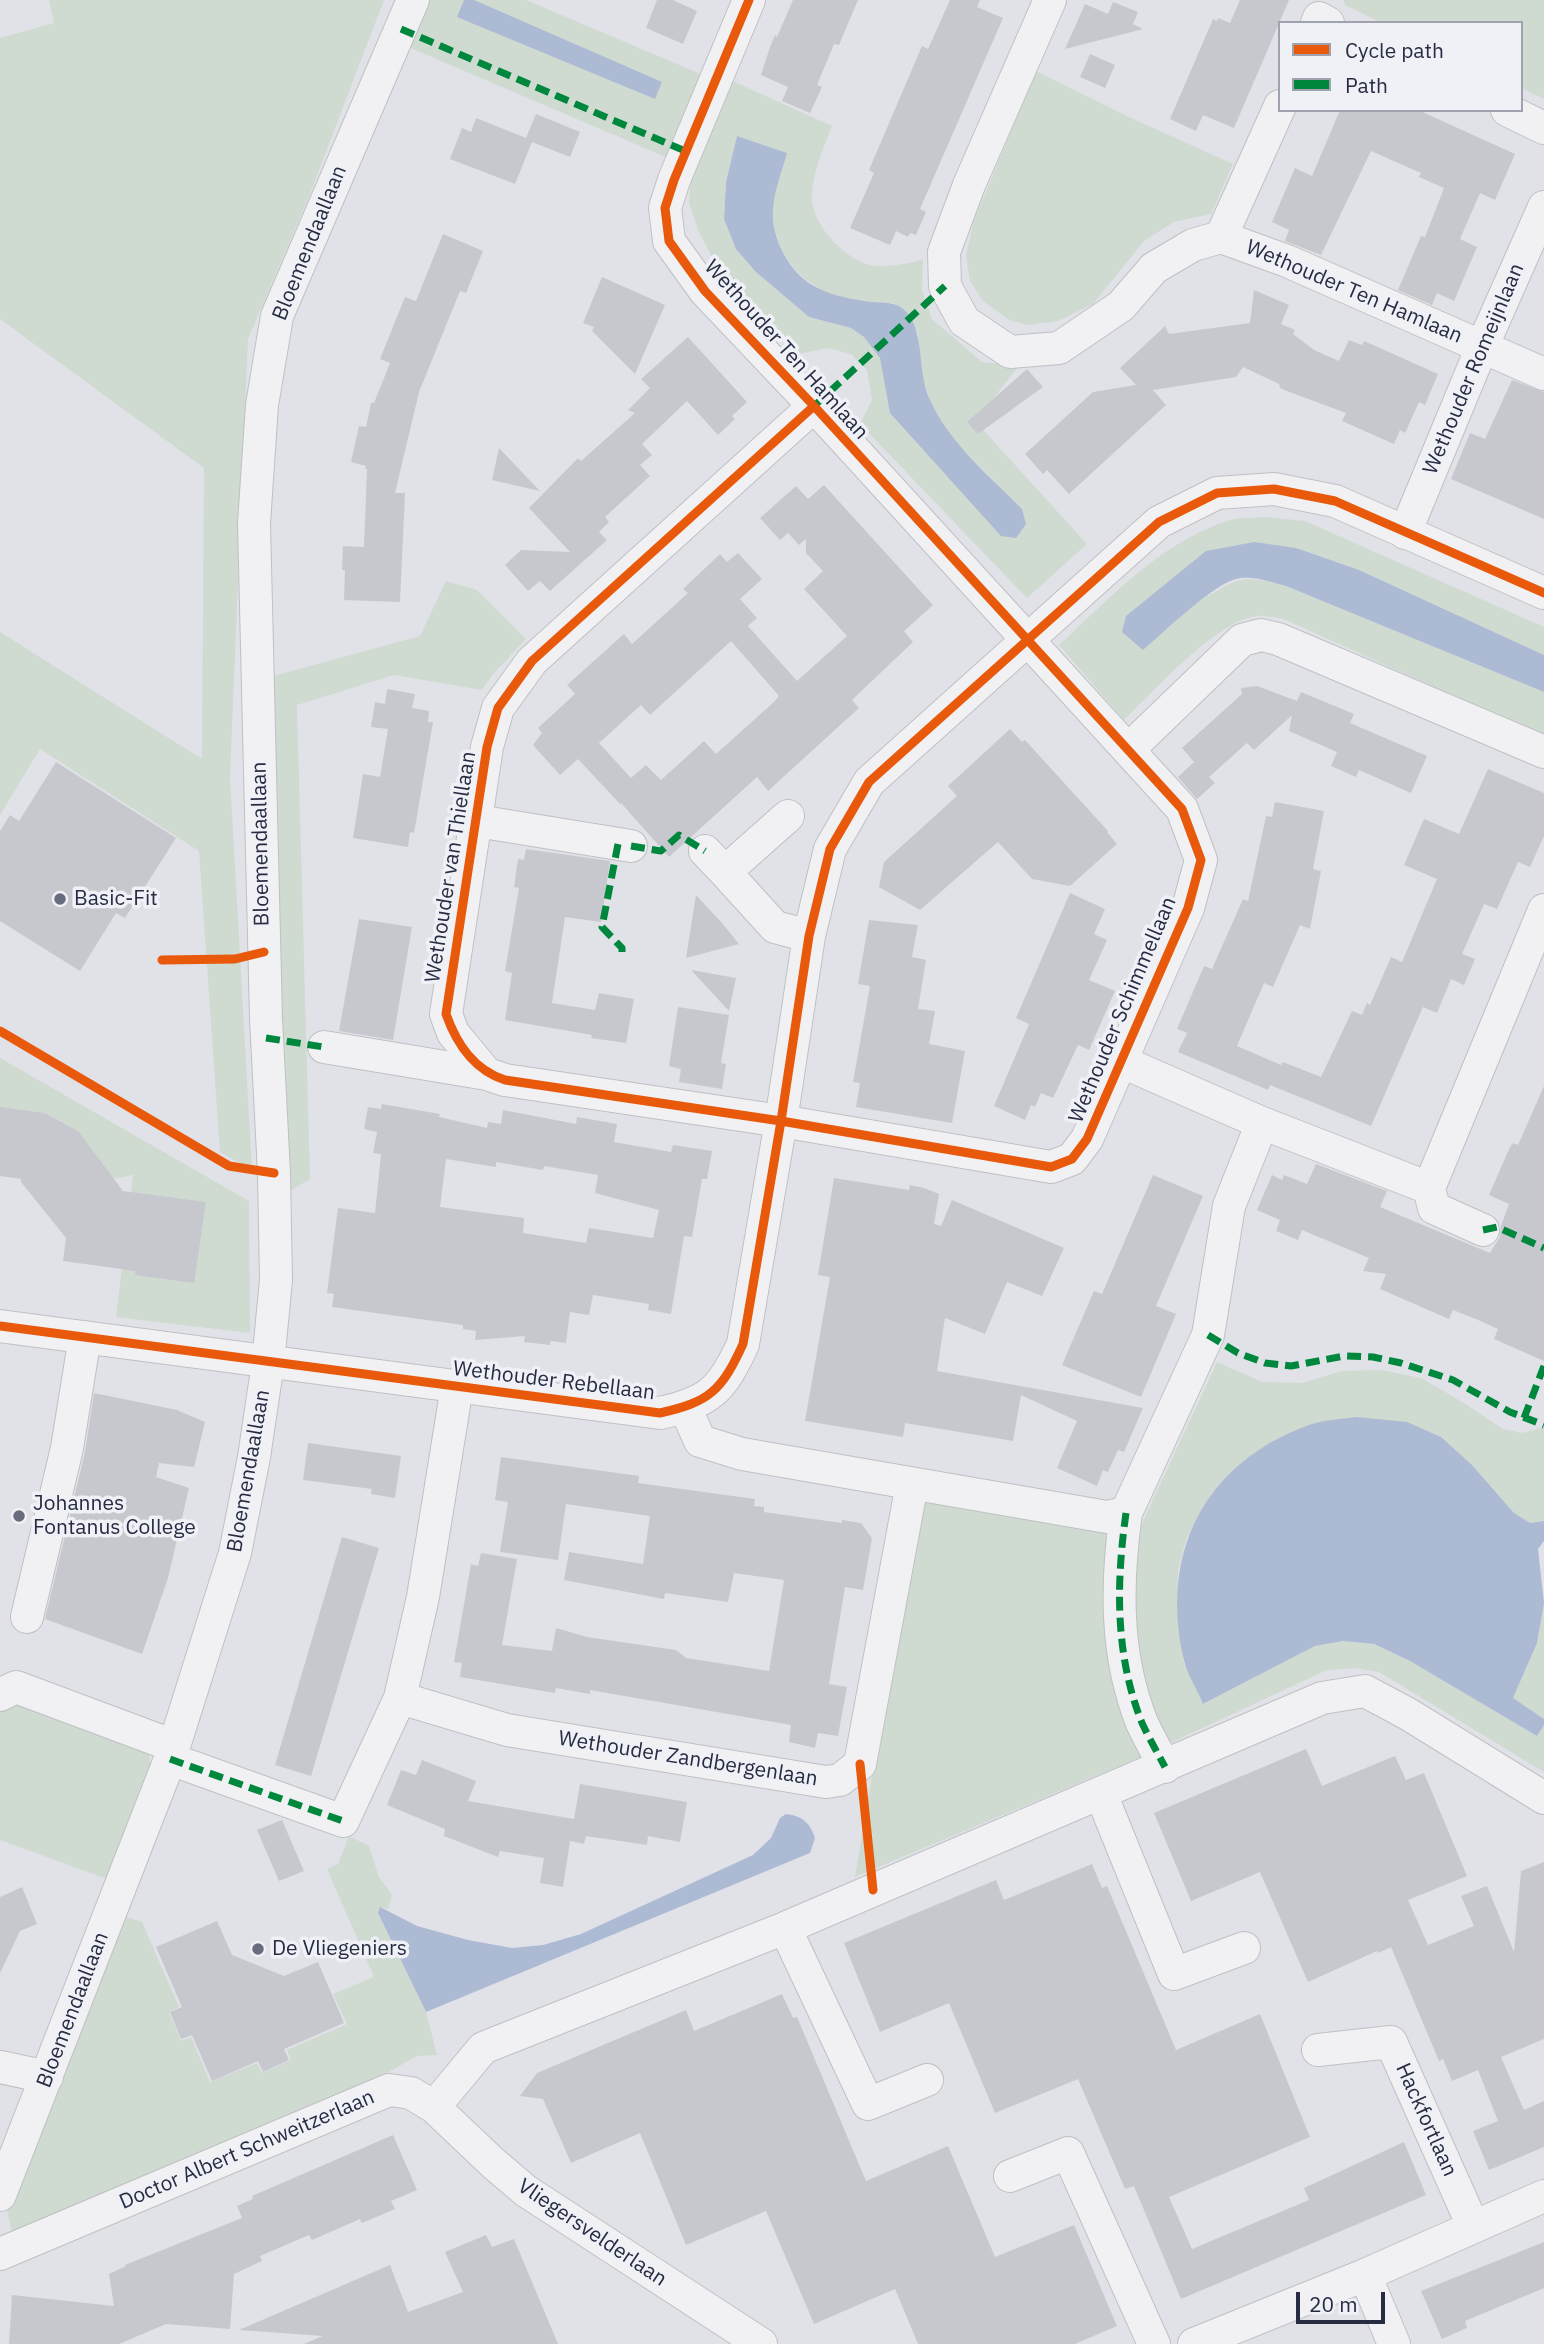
<!DOCTYPE html>
<style>
body{margin:0}
#map{position:relative;width:1544px;height:2344px;overflow:hidden;background:#e1e2e7;font-family:"IBM Plex Sans",sans-serif}
canvas{display:block}
.legend{position:absolute;left:1278px;top:21px;width:245px;height:91px;box-sizing:border-box;background:#eff1f7;border:2px solid #9fa2af;margin:0;padding:9px 12px;list-style:none;font-size:21px;color:#272c42}
.legend li{display:flex;align-items:center;gap:14px;height:35px}
.legend b{width:35px;border:2px solid #9fa2af}
.scale{position:absolute;left:1296px;top:2292px;width:89px;height:32px;box-sizing:border-box;border:4px solid #272c42;border-top:0;padding-left:9px;font-size:21px;line-height:24px;white-space:nowrap;color:#272c42;-webkit-text-stroke:5px #eff1f7;paint-order:stroke}
</style>
<div id="map">
<canvas width="1544" height="2344"></canvas>
<ul class="legend">
<li><b style="height:9px;background:#e8590c"></b>Cycle path</li>
<li><b style="height:9px;background:#00873e"></b>Path</li>
</ul>
<div class="scale">20 m</div>
</div>
<script>
const ctx = document.querySelector('canvas').getContext('2d');
ctx.lineJoin = 'round';
function fillPath(path, color) {
  ctx.fillStyle = color;
  ctx.fill(path, 'evenodd');
}
function stroke(path, color, width, dash) {
  ctx.strokeStyle = color;
  ctx.lineWidth = width;
  ctx.lineCap = dash ? 'butt' : 'round';
  ctx.setLineDash(dash || []);
  ctx.stroke(path);
}
function label(font, color, halo, rows, align = 'center') {
  ctx.font = font + ' "IBM Plex Sans",sans-serif';
  ctx.lineWidth = 7;
  ctx.setLineDash([]);
  ctx.textBaseline = 'middle';
  ctx.strokeStyle = halo;
  ctx.fillStyle = color;
  for (const [text, x, y, turn = 0] of rows) {
    ctx.save();
    ctx.translate(x, y);
    ctx.rotate((+turn || 0) * Math.PI / 180);
    ctx.textAlign = isNaN(turn) ? turn : align;
    if (halo) ctx.strokeText(text, 0, 0);
    ctx.fillText(text, 0, 0);
    ctx.restore();
  }
}
fillPath(new Path2D(`
 M49,0H384L310,194L248,339L230,777L252,1170L220,1152L199,851L40,749L0,815V632L202,759L204,468L0,319V38L54,23Z
 M425,0H526L703,75L668,158L406,46Z
 M1344,0H1544V99L1521,88V23H1382L1345,5Z
 M1036,71L1129,117L1233,164L1211,214L1174,222L1144,241L1093,304L1058,321L1028,325L1009,320L983,301L970,281L966,256L973,223Z
 M728,79L832,126C823,149 812,173 812,199C813,225 844,259 870,265C881,268 912,264 923,259L922,290L932,319L982,362L1019,366L975,421L1087,544L1027,598L860,424L872,400L867,370L851,354L828,348L797,354L711,255L699,232L689,203L692,161ZM737,136L786,153C782,171 773,192 773,211C772,252 802,286 840,297C858,302 876,302 894,303L918,333L920,370L929,398L947,433L1022,509L886,383L880,358L864,337L851,328L809,317L736,249L724,219L726,182Z
 M1265,517L1305,521L1544,627V655L1359,570L1254,542L1207,597C1241,575 1247,576 1286,586L1544,692V737L1284,619C1275,618 1265,615 1257,616C1216,621 1154,691 1124,720L1059,645C1110,599 1159,543 1227,521C1238,517 1253,518 1265,517Z
 M446,581L477,590L526,639L492,675L482,690L394,675L297,705L310,1179L283,1195L259,680L420,636Z
 M0,1058L249,1201L250,1333L116,1317L133,1175L107,1180L0,1117Z
 M1217,1362L1262,1382L1302,1383L1342,1371L1381,1370L1421,1378L1464,1403L1503,1429L1523,1433L1544,1427V1521L1530,1523L1514,1513L1472,1465L1441,1438L1213,1491L1187,1537L1178,1570L1177,1610L1184,1663L1204,1704L1315,1646L1343,1641L1373,1644L1410,1661L1537,1736L1544,1725V1772L1379,1672L1355,1668L1327,1670L1138,1758L855,1877L918,1498L1138,1532Z
 M1544,1603V1719L1513,1698L1537,1643Z
 M21,1703L148,1750L151,1768L107,1879L0,1840V1711Z
 M349,1836L369,1846L379,1877L392,1895L388,1909L380,1907L378,1913L426,2012L437,2055L417,2056L378,2078L12,2232L7,2210L124,1916L142,1922L179,2007L169,2012L181,2041L191,2037L210,2082L257,2063L262,2073L291,2060L287,2050L347,2024L333,1994L374,1977L327,1869L338,1864Z`), '#cfdad1');
fillPath(new Path2D(`
 M464,0H474L662,82L655,99L457,17Z
 M737,136L787,153C782,171 774,191 773,210C771,238 789,272 814,286C830,295 846,298 864,301C880,304 897,299 908,314C925,336 917,373 930,400C950,444 989,475 1022,509L1026,524L1016,538L1001,536L890,413L880,358L864,337L851,328L809,317L756,272L736,249L724,219L726,182Z
 M1254,542L1296,548L1359,570L1544,655V692L1286,586C1269,582 1250,574 1233,580C1208,589 1164,632 1143,650L1122,632L1126,616L1206,551Z
 M1356,1417L1407,1422L1441,1437L1472,1465L1514,1513L1530,1523L1544,1521V1541L1538,1549L1544,1603L1537,1643L1513,1698L1544,1719V1725L1537,1736L1410,1661L1374,1644L1343,1641L1315,1646L1203,1704C1198,1690 1187,1675 1184,1660C1159,1553 1204,1463 1309,1425C1323,1420 1341,1419 1356,1417Z
 M786,1814C803,1816 810,1823 815,1838L810,1853L426,2012L378,1913L380,1907L417,1926L468,1940L512,1948L543,1945L581,1934L753,1855L771,1838L780,1818Z`), '#adbad4');
fillPath(new Path2D(`
 M657,0H673L697,11L683,44L646,28Z
 M793,0H858L839,45L834,44L817,85L822,87L810,113L782,101L788,87L761,75L770,47L775,35L777,37Z
 M950,0H980L977,7L1003,18L920,209L926,212L916,235L910,233L908,237L896,231L890,245L850,228L874,173L869,170L922,46L928,49Z
 M1240,0H1289L1234,128L1203,115L1196,131L1170,119L1213,19L1217,21L1218,18L1230,23Z
 M1113,2L1138,12L1133,24L1143,29L1065,49L1085,4L1108,14Z
 M1090,54L1115,65L1105,88L1080,77Z
 M1340,110H1418L1515,154L1495,200L1480,193L1460,239L1477,247L1454,301L1437,293L1432,305L1398,290L1421,236L1425,237L1444,188L1419,177L1421,173L1371,151L1321,255L1285,241L1289,230L1272,222L1295,168L1312,176Z
 M536,114L580,132L570,157L532,142L515,184L450,159L462,128L471,132L476,118L526,138Z
 M443,234L483,251L466,293L460,291L419,392L395,493H405L400,602L344,600L345,570H342L343,546L364,547L367,469H365L366,466L351,462L359,426L366,427L371,403H374L390,363L380,359L405,297L416,301Z
 M602,277L665,305L635,374L592,331L594,327L583,323Z
 M1254,290L1289,305L1281,324L1295,330L1293,334L1314,350L1339,361L1349,340L1362,345L1364,341L1438,374L1425,405L1419,402L1405,433L1400,430L1394,444L1342,421L1346,413L1287,391L1280,388L1279,384L1243,367L1236,377L1153,390L1166,405L1069,494L1047,470L1043,474L1025,454L1093,392L1136,385L1120,368L1165,326L1169,334L1250,323Z
 M688,337L747,402L732,416L735,419L718,435L687,401L642,444L652,455L640,465L650,476L605,517L609,522L599,532L607,540L550,591L540,581L528,591L505,565L521,550L570,552L529,508L578,458L581,461L635,413L628,410L650,388L641,379Z
 M1027,369L1043,387L978,434L967,422Z
 M1512,380L1544,392V519L1451,479L1470,433L1485,439Z
 M499,448L540,491L492,480Z
 M824,485L933,605L904,631L913,642L852,700L859,708L768,791L757,777L669,857L621,803V805L578,759L560,775L533,745L542,733L538,728L575,694L567,685L624,634L632,644L688,593L683,589L720,554L727,562L738,553L762,579L740,599L757,618L748,626L797,681L847,636L804,589L823,571L806,553V539L799,545L788,533L780,540L760,518L796,486L808,499ZM731,641L779,696L774,702L716,754L704,741L661,780L646,765L631,778L599,743L641,705L650,715Z
 M1257,686L1297,701L1301,692L1354,714L1350,723L1427,756L1411,793L1359,770L1356,777L1331,766L1337,752L1289,731L1292,715L1254,750L1247,743L1209,777L1215,783L1197,799L1178,777L1194,762L1182,748L1242,694L1241,688Z
 M387,689L415,694L412,708L429,711L428,722H433L414,833L410,832L408,847L353,838L363,774L380,777L388,729L371,727L375,702L385,704Z
 M1010,729L1022,742L1025,740L1108,831L1107,832L1117,844L1070,886L1032,879L998,842L920,910L879,887L884,862L957,796L948,786Z
 M56,762L176,838L125,918L116,913L80,971L0,921V831L10,815L19,821Z
 M1488,769L1544,793V836L1530,867L1518,862L1497,909L1484,904L1462,954L1475,959L1464,985L1451,979L1437,1013L1423,1007L1371,1126L1270,1085L1268,1090L1178,1052L1187,1033L1177,1029L1204,966L1212,969L1243,899L1248,901L1266,816L1272,817L1275,802L1324,811L1313,869L1321,871L1310,929L1300,925L1273,987L1264,983L1237,1046L1281,1065L1283,1062L1321,1077L1352,1011L1362,1015L1367,1003L1370,1005L1391,957L1402,962L1437,879L1404,865L1424,819L1459,834Z
 M526,849L610,861L601,922L565,917L552,1003L595,1010L599,993L634,999L626,1043L591,1038L592,1035L505,1020L512,973L505,971L519,888L514,887L518,859L524,860Z
 M1070,893L1105,909L1094,934L1107,940L1089,980L1115,991L1089,1050L1078,1045L1053,1098L1041,1093L1035,1107L1031,1105L1025,1120L994,1106L1029,1024L1016,1018Z
 M696,895L722,923L739,944L686,958Z
 M359,919L412,927L393,1040L339,1031Z
 M869,920L918,925L912,957L926,960L918,1009L935,1011L929,1044L965,1051L952,1123L856,1107L860,1083L853,1082L870,986L858,984Z
 M691,970L736,978L729,1011Z
 M678,1007L729,1015L721,1063L726,1064L722,1089L679,1082L681,1069L669,1066Z
 M1544,1086V1361L1494,1339L1498,1329L1476,1319L1453,1310L1449,1319L1380,1289L1386,1274L1363,1271L1369,1258L1302,1230L1298,1240L1276,1231L1280,1220L1257,1210L1272,1175L1282,1180L1284,1175L1307,1184L1316,1164L1387,1191L1380,1207L1490,1253L1500,1237L1501,1226L1509,1204L1489,1195L1510,1147L1513,1143L1518,1145Z
 M382,1104L440,1114L439,1117L487,1128L488,1122L501,1124L503,1110L576,1124L577,1117L617,1124L614,1142L671,1152L673,1145L712,1151L707,1179H702L692,1237L684,1236L671,1314L648,1310L649,1304L593,1295L589,1315L570,1312L566,1343L550,1341V1345L524,1342L525,1336L475,1340L476,1331L463,1329V1325L332,1307L334,1294L327,1293L338,1208L375,1213L381,1154L373,1153L377,1132L364,1129L368,1107L381,1109ZM446,1159L496,1167V1162L543,1170L544,1166L598,1175L595,1193L659,1210L653,1238L589,1228L586,1243L523,1233L524,1218L440,1207Z
 M0,1107L44,1113L78,1131L123,1191L206,1202L194,1283L135,1275L136,1271L63,1261L66,1238L21,1182V1179L0,1176Z
 M1153,1175L1203,1196L1156,1306L1176,1314L1141,1397L1062,1365L1094,1291L1102,1294Z
 M834,1178L909,1190L910,1185L924,1188L939,1194L934,1224L941,1226L952,1200L1064,1248L1042,1296L1007,1282L985,1334L945,1318L937,1371L1143,1408L1124,1452L1118,1450L1108,1472L1103,1470L1097,1486L1057,1468L1077,1421L1021,1395L1013,1441L905,1423L903,1437L805,1421L830,1277L818,1275Z
 M94,1393L177,1410L205,1422L194,1467L159,1463L156,1477L189,1488L168,1578L142,1654L45,1619L85,1452Z
 M308,1443L401,1456L395,1498L371,1494L372,1489L303,1480Z
 M501,1457L639,1476L638,1483L755,1499L754,1506L764,1507V1512L842,1523V1520L861,1523L872,1538L863,1590L845,1587L829,1684L847,1687L838,1736L818,1733L815,1748L789,1742L791,1725L590,1690V1694L556,1688L555,1693L460,1677L462,1663L454,1662L471,1564L478,1566L481,1553L517,1559L502,1645L552,1651L556,1628L587,1637L676,1650L686,1658L769,1671L784,1580L734,1573L728,1602L665,1593L664,1599L564,1580L569,1552L643,1564L650,1516L566,1504L558,1560L500,1552L508,1502L495,1500Z
 M342,1537L379,1548L311,1776L275,1765Z
 M1306,1749L1322,1786L1395,1756L1406,1780L1424,1773L1467,1876L1408,1900L1428,1945L1474,1926L1461,1896L1487,1886L1514,1952L1521,1871L1544,1862V2039L1501,2057L1524,2110L1544,2101V2147L1489,2170L1473,2131L1498,2121L1478,2070L1452,2081L1443,2059L1439,2061L1391,1947L1378,1953L1377,1951L1308,1982L1260,1872L1191,1901L1154,1813Z
 M422,1760L476,1781L468,1801L574,1819L580,1784L687,1802L680,1842L648,1836L647,1845L586,1836L584,1844L570,1841L563,1887L540,1883L544,1858L500,1851L498,1857L444,1836L445,1829L387,1805L401,1770L416,1775Z
 M282,1820L304,1871L279,1881L257,1830Z
 M1092,1864L1102,1888L1107,1886L1176,2050L1260,2014L1310,2137L1169,2197L1192,2249L1309,2200L1304,2188L1404,2142L1426,2195L1181,2299L1134,2186L1125,2189L1078,2079L995,2113L949,2003L880,2032L844,1943L996,1880L1004,1900Z
 M22,1887L37,1924L20,1931L0,1973V1897Z
 M217,1921L232,1955L284,1976L318,1962L344,2023L284,2049L289,2060L263,2072L258,2061L212,2081L192,2035L181,2039L170,2012L182,2007L156,1947Z
 M782,1994L793,2018L797,2017L866,2181L948,2146L995,2257L1074,2225L1117,2326L1075,2344H918L895,2289L814,2324L766,2211L686,2245L640,2133L571,2163L543,2099L520,2096L537,2073L686,2010L694,2031Z
 M393,2135L417,2190L391,2201L395,2209L362,2223L360,2219L312,2240L309,2235L260,2256L262,2261L234,2274L230,2329L166,2324L119,2344H9L12,2295L114,2306L109,2274L126,2266L125,2265L242,2218L237,2206L253,2199L252,2196Z
 M486,2235L492,2247L514,2239L558,2344H304L323,2336L239,2330L390,2265L408,2312L463,2292L445,2252Z
 M1544,2242V2288L1465,2321L1467,2328L1442,2339L1421,2291Z`), '#c7c8ce');
const minor = new Path2D(`
 M1050,0L969,185L944,252L945,286L964,321L1010,352L1059,348L1121,306L1154,268L1193,245L1221,237L1287,261L1544,374
 M1317,23L1319,18L1328,23
 M1507,110L1544,128
 M1221,237L1280,106
 M1405,533L1482,347L1544,207
 M1129,749L1242,640L1261,635L1278,639L1544,752
 M788,816L725,872L775,927L809,936
 M477,821L631,846
 M705,851L725,872
 M324,1047L487,1074L505,1080L781,1121L1051,1167L1072,1159L1087,1139L1188,908L1201,860L1182,809L814,406L705,291L669,241L665,208L674,180L749,0
 M1120,1061L1262,1123L1429,1188L1434,1208L1483,1230
 M487,1074L453,1033L446,1014L487,747L498,708L532,661L814,406
 M1429,1188L1544,910
 M0,1326L660,1413C710,1402 722,1390 743,1344L781,1121L809,936L830,849L869,782L1159,522L1217,493L1274,489L1335,501L1544,593
 M685,1407L700,1441L742,1454L1107,1517L1126,1513L1208,1335L1229,1206L1262,1123
 M1126,1513C1116,1584 1115,1655 1142,1723C1149,1738 1157,1752 1165,1767
 M27,1617L67,1448L85,1337
 M0,1695L16,1687L174,1746
 M400,1698L507,1730L826,1782L840,1780L860,1764L912,1484
 M170,1759L343,1821L400,1698L423,1597L457,1387
 M1101,1794L1174,1974L1244,1948
 M785,1928L868,2104L927,2080
 M1318,2050L1391,2042L1473,2226
 M0,2067L47,2077
 M434,2107L483,2048L785,1928L1322,1698L1365,1691L1408,1714L1544,1798
 M1010,2176L1068,2153L1154,2344
 M0,2195L170,1759L235,1553L254,1457L268,1363L276,1280L274,1173L266,1019L254,523L262,405L277,316L413,0
 M0,2254L389,2090L411,2093L434,2107L493,2163L526,2191L761,2344
 M1365,2275L1394,2344
 M1194,2344L1365,2275L1544,2196`);
stroke(minor, '#bfc0c5', 34);
stroke(minor, '#f1f1f3', 32);
stroke(new Path2D(`
 M401,29L685,151
 M814,406L945,286
 M618,844L602,927L622,948V952
 M631,846L661,851L679,835L705,851
 M266,1038L324,1047
 M1483,1230L1497,1227L1544,1248
 M1208,1335L1238,1353L1265,1363L1291,1366L1344,1356L1373,1357L1401,1363L1453,1380L1510,1412L1544,1425
 M1524,1418L1544,1366
 M1126,1513C1116,1584 1115,1655 1142,1723C1149,1738 1157,1752 1165,1767
 M170,1759L343,1821`), '#00873e', 7, [14, 7]);
stroke(new Path2D(`
 M749,0L674,180L665,208L669,241L705,291L814,406L1182,809L1201,860L1188,908L1087,1139L1072,1159L1051,1167L781,1121L505,1080C474,1070 457,1045 446,1014L487,747L498,708L532,661L814,406
 M162,960L235,959L264,952
 M0,1031L229,1166L274,1173
 M0,1326L660,1413C710,1402 722,1390 743,1344L781,1121L809,936L830,849L869,782L1159,522L1217,493L1274,489L1335,501L1544,593
 M860,1764L873,1890`), '#e8590c', 9);
for (const [x, y, r, color] of [
 [60,899,7,"#686c7c"],
 [19,1516,7,"#686c7c"],
 [258,1949,7,"#686c7c"]
]) {
  const dot = new Path2D();
  dot.arc(x, y, r, 0, 2 * Math.PI);
  ctx.fillStyle = color;
  ctx.fill(dot);
  stroke(dot, '#eff1f7', 2.5);
}
label('21px', '#272c42', '#eff1f7', [
 ["Bloemendaallaan",310,243,-68],
 ["Wethouder Ten Hamlaan",1354,292,23],
 ["Wethouder Ten Hamlaan",786,350,48],
 ["Wethouder Romeijnlaan",1474,369,-67],
 ["Bloemendaallaan",261,844,-91],
 ["Wethouder van Thiellaan",451,867,-81],
 ["Wethouder Schimmellaan",1123,1010,-67],
 ["Wethouder Rebellaan",554,1381,7],
 ["Bloemendaallaan",249,1471,-80],
 ["Wethouder Zandbergenlaan",688,1759,9],
 ["Bloemendaallaan",73,2010,-69],
 ["Hackfortlaan",1426,2120,66],
 ["Doctor Albert Schweitzerlaan",247,2150,-23],
 ["Vliegersvelderlaan",592,2233,34]
]);
label('21px', '#272c42', '#eff1f7', [
 ["Basic-Fit",74,899],
 ["Johannes",33,1504],
 ["Fontanus College",33,1528],
 ["De Vliegeniers",272,1949]
], 'left');
</script>
